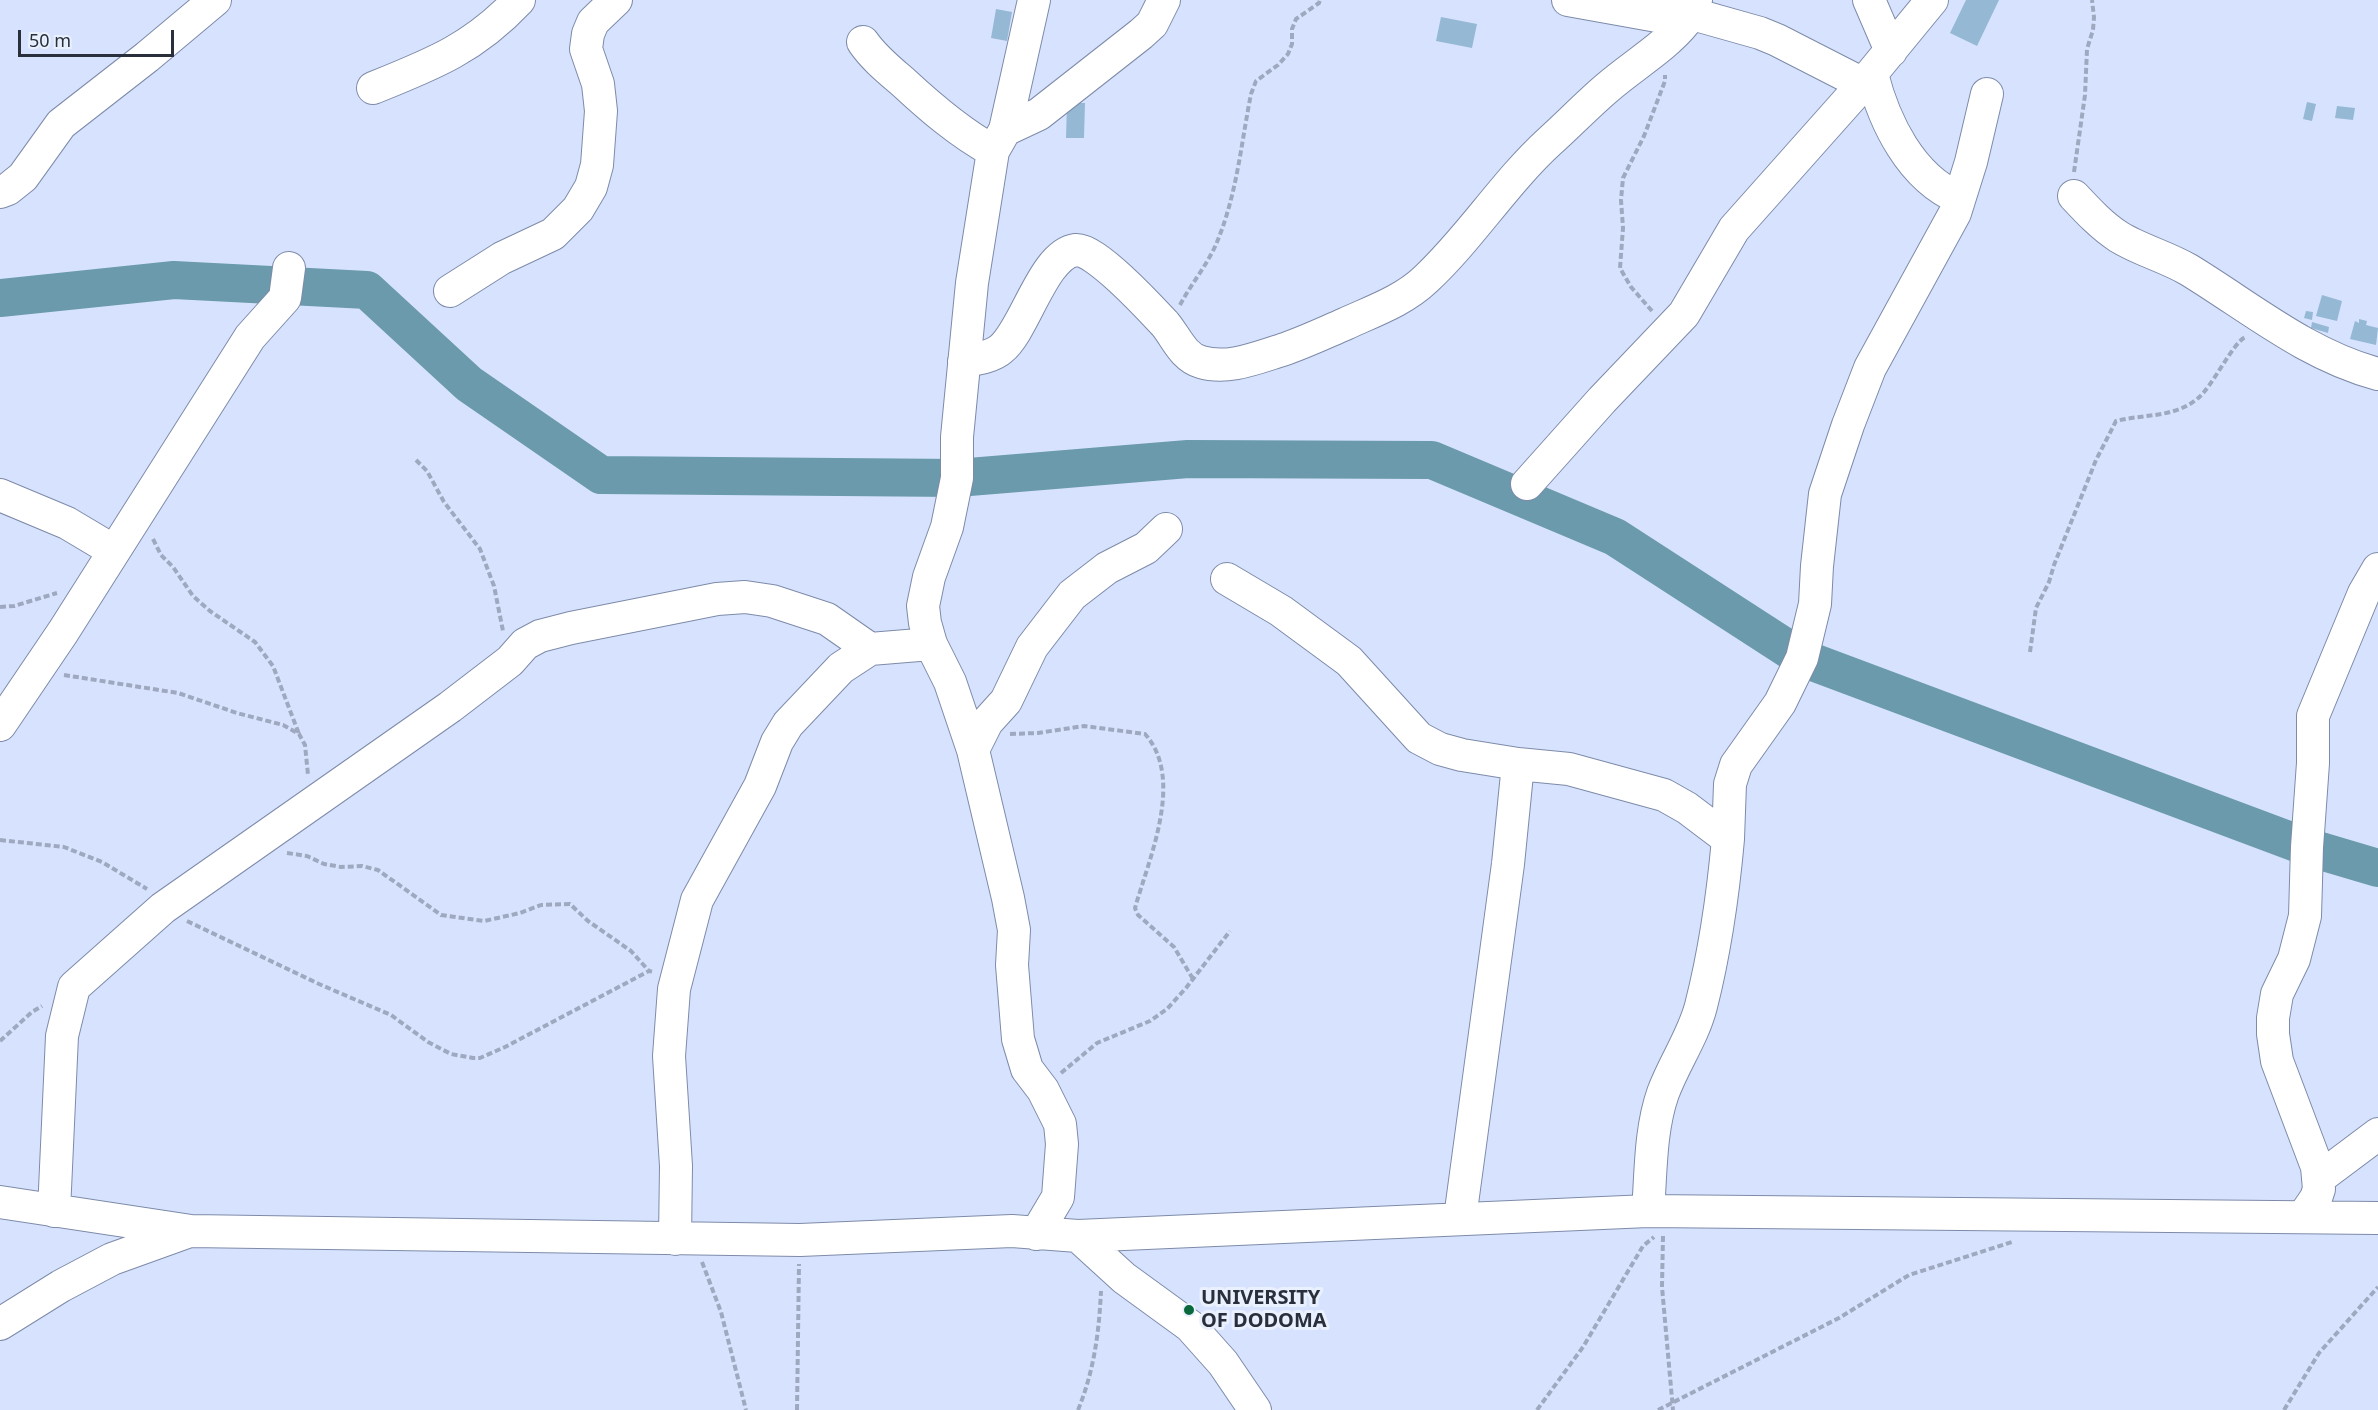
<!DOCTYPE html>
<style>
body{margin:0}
#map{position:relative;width:2378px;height:1410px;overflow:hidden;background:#d7e3fe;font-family:"Noto Sans",sans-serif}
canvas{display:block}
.scale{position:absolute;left:18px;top:30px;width:156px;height:27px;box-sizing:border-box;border:3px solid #292f3b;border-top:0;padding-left:8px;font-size:18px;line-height:21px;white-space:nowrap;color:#292f3b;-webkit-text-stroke:4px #eaf1fe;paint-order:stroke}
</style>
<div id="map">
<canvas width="2378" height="1410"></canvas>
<div class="scale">50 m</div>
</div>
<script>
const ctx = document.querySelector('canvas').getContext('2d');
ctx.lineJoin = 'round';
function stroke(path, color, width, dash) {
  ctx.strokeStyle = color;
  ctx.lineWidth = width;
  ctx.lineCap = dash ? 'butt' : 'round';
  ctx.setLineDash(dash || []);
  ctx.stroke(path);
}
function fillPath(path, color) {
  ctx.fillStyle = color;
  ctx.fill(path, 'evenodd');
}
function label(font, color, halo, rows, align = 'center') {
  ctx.font = font + ' "Noto Sans",sans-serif';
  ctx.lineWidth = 6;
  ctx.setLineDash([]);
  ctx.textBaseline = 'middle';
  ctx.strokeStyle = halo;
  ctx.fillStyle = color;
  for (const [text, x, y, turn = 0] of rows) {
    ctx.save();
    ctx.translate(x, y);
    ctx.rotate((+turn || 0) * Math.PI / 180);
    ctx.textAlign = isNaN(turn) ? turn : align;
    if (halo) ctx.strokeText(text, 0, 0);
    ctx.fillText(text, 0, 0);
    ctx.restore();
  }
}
stroke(new Path2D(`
 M0,298L174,280L367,290L469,384L601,475L957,478L1188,459L1432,460L1615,537L1802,658L2307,847L2378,868`), '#6a9aab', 38);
fillPath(new Path2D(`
 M1966,0H1999L1977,46L1950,33Z
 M996,9L1012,12L1007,41L991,38Z
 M1441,17L1477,24L1472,48L1436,41Z
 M2307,102L2316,104L2312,121L2303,119Z
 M1067,103H1085L1084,138H1066Z
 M2337,106L2355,108L2353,120L2335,118Z
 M2322,295L2342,301L2337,321L2316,316Z
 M2306,311L2313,312L2312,320L2304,318Z
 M2359,319L2367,321L2366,325L2378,328L2376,345L2350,339L2355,321L2359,323Z
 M2312,322L2329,327L2328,333L2311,328Z`), '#95b8d5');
const minor = new Path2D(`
 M1034,0L1005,130L993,151L972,283L957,437V478L947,527L929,577L923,606L925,623L931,644L950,682L973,750L1008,898L1014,930L1012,965L1018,1039L1027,1069L1043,1090L1060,1124L1062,1144L1058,1197L1036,1234
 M1568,0L1685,21
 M1671,0L1689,13L1760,33L1777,40L1863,84
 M1869,0L1891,51
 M863,42C874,58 889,70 903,82C931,108 960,133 993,151
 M1872,74C1884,122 1911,178 1959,198
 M373,88C433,64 474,48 519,0
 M1005,130L1039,114L1141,34L1152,24L1164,0
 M0,192L8,189L23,177L61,124L147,57L215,0
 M2074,196C2088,211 2102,226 2119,237C2140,250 2167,257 2189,270C2251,308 2307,355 2378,374
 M450,291L502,258L553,234L578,209L591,187L597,165L601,111L598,84L586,49L588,34L593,22L616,0
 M964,361C976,359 992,357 1001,349C1025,330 1043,254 1076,250C1095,248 1151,309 1165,324C1176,337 1183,357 1201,362C1228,370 1256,358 1282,350C1303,343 1324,333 1345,324C1373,311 1403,301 1426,279C1471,237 1504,183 1550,141C1569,124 1587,105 1607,88C1632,66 1664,48 1685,22C1690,16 1692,7 1696,0
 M1527,484L1602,400L1684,314L1734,229L1863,84L1932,0
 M0,495L67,523L114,551
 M1227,579L1281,611L1349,661L1419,738L1440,749L1462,755L1518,764L1569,769L1664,795L1687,808L1728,839C1723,895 1715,951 1701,1006C1693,1037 1674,1063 1663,1093C1650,1130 1651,1172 1648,1211
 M0,725L63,632L250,337L285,298L289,268
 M973,750L987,722L1006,701L1032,647L1072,595L1107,568L1146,548L1166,529
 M1728,839L1730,784L1736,765L1780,703L1802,658L1815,604L1817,566L1825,494L1848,425L1870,368L1955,213L1971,162L1987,94
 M2318,1179L2378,1134
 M0,1202L191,1231L800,1240L1012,1231L1078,1236L1648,1211L2378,1218
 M54,1211L62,1036L74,987L163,908L450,707L510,661L525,644L540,636L571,628L717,599L745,597L772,601L827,619L870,649
 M2303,1217L2316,1198L2319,1189L2317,1167L2277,1061L2273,1034V1018L2277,994L2294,959L2305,916L2307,847L2313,763V716L2364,593L2378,569
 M1460,1218L1508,864L1518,764
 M1078,1236L1124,1278L1190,1326L1223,1363L1255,1410
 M675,1239L676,1166L669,1056L674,989L697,900L760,786L777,742L788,724L841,668L870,649L931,644
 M0,1324L61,1286L112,1259L187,1232`);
stroke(minor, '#7d8ba9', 34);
stroke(new Path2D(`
 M2074,172L2085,95L2087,49L2093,30L2094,17L2092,0
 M1180,305C1191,284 1208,264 1217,242C1237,194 1241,144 1251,94L1256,81L1278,65L1288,54L1292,44V29L1296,19L1319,3L1320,0
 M1652,311L1631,287L1620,268L1623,228L1621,200L1623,178L1644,136L1665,81V75
 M416,460L427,471L444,502L480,549L494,586L503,631
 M153,539L161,555L173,567L193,596L210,611L255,642L273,666L299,734
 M0,607L14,606L57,593
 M2030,652L2036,608L2049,582L2054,565L2096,460L2116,421C2143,414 2174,418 2197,399C2212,388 2234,340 2246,337
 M64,675L178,693L237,713L283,725L299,734L305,745L308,775
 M1010,734L1038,733L1084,726L1145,734C1185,779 1149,858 1135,908L1138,915L1174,947L1193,979
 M0,840L64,847L102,862L147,889
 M287,853L307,856L324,864L341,867L362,866L378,870L441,915L484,921L520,913L541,905L570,904L588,921L631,951L649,971
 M187,921L319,984L391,1015L428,1042L451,1054L473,1058H480L505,1047L649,971L654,972
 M0,1041L32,1012L42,1006
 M1061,1073L1097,1043L1150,1021L1167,1009L1186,988L1230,931
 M1663,1236L1662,1287L1673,1410
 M702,1262L721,1312L746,1410
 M797,1410L799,1264
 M1078,1410C1094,1371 1099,1333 1101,1291
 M1537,1410L1583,1347L1643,1246L1654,1237
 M1658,1410L1839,1318L1909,1275L2012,1242
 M2284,1410L2319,1353L2378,1287`), '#9ea8bf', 4, [6, 3]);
stroke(minor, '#fff', 32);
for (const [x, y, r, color] of [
 [1189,1310,6,"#09693d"]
]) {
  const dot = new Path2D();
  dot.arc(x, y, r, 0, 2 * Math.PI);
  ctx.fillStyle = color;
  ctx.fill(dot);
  stroke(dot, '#eaf1fe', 2);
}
label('bold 20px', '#292f3b', '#eaf1fe', [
 ["UNIVERSITY",1201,1298],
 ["OF DODOMA",1201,1321]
], 'left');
</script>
